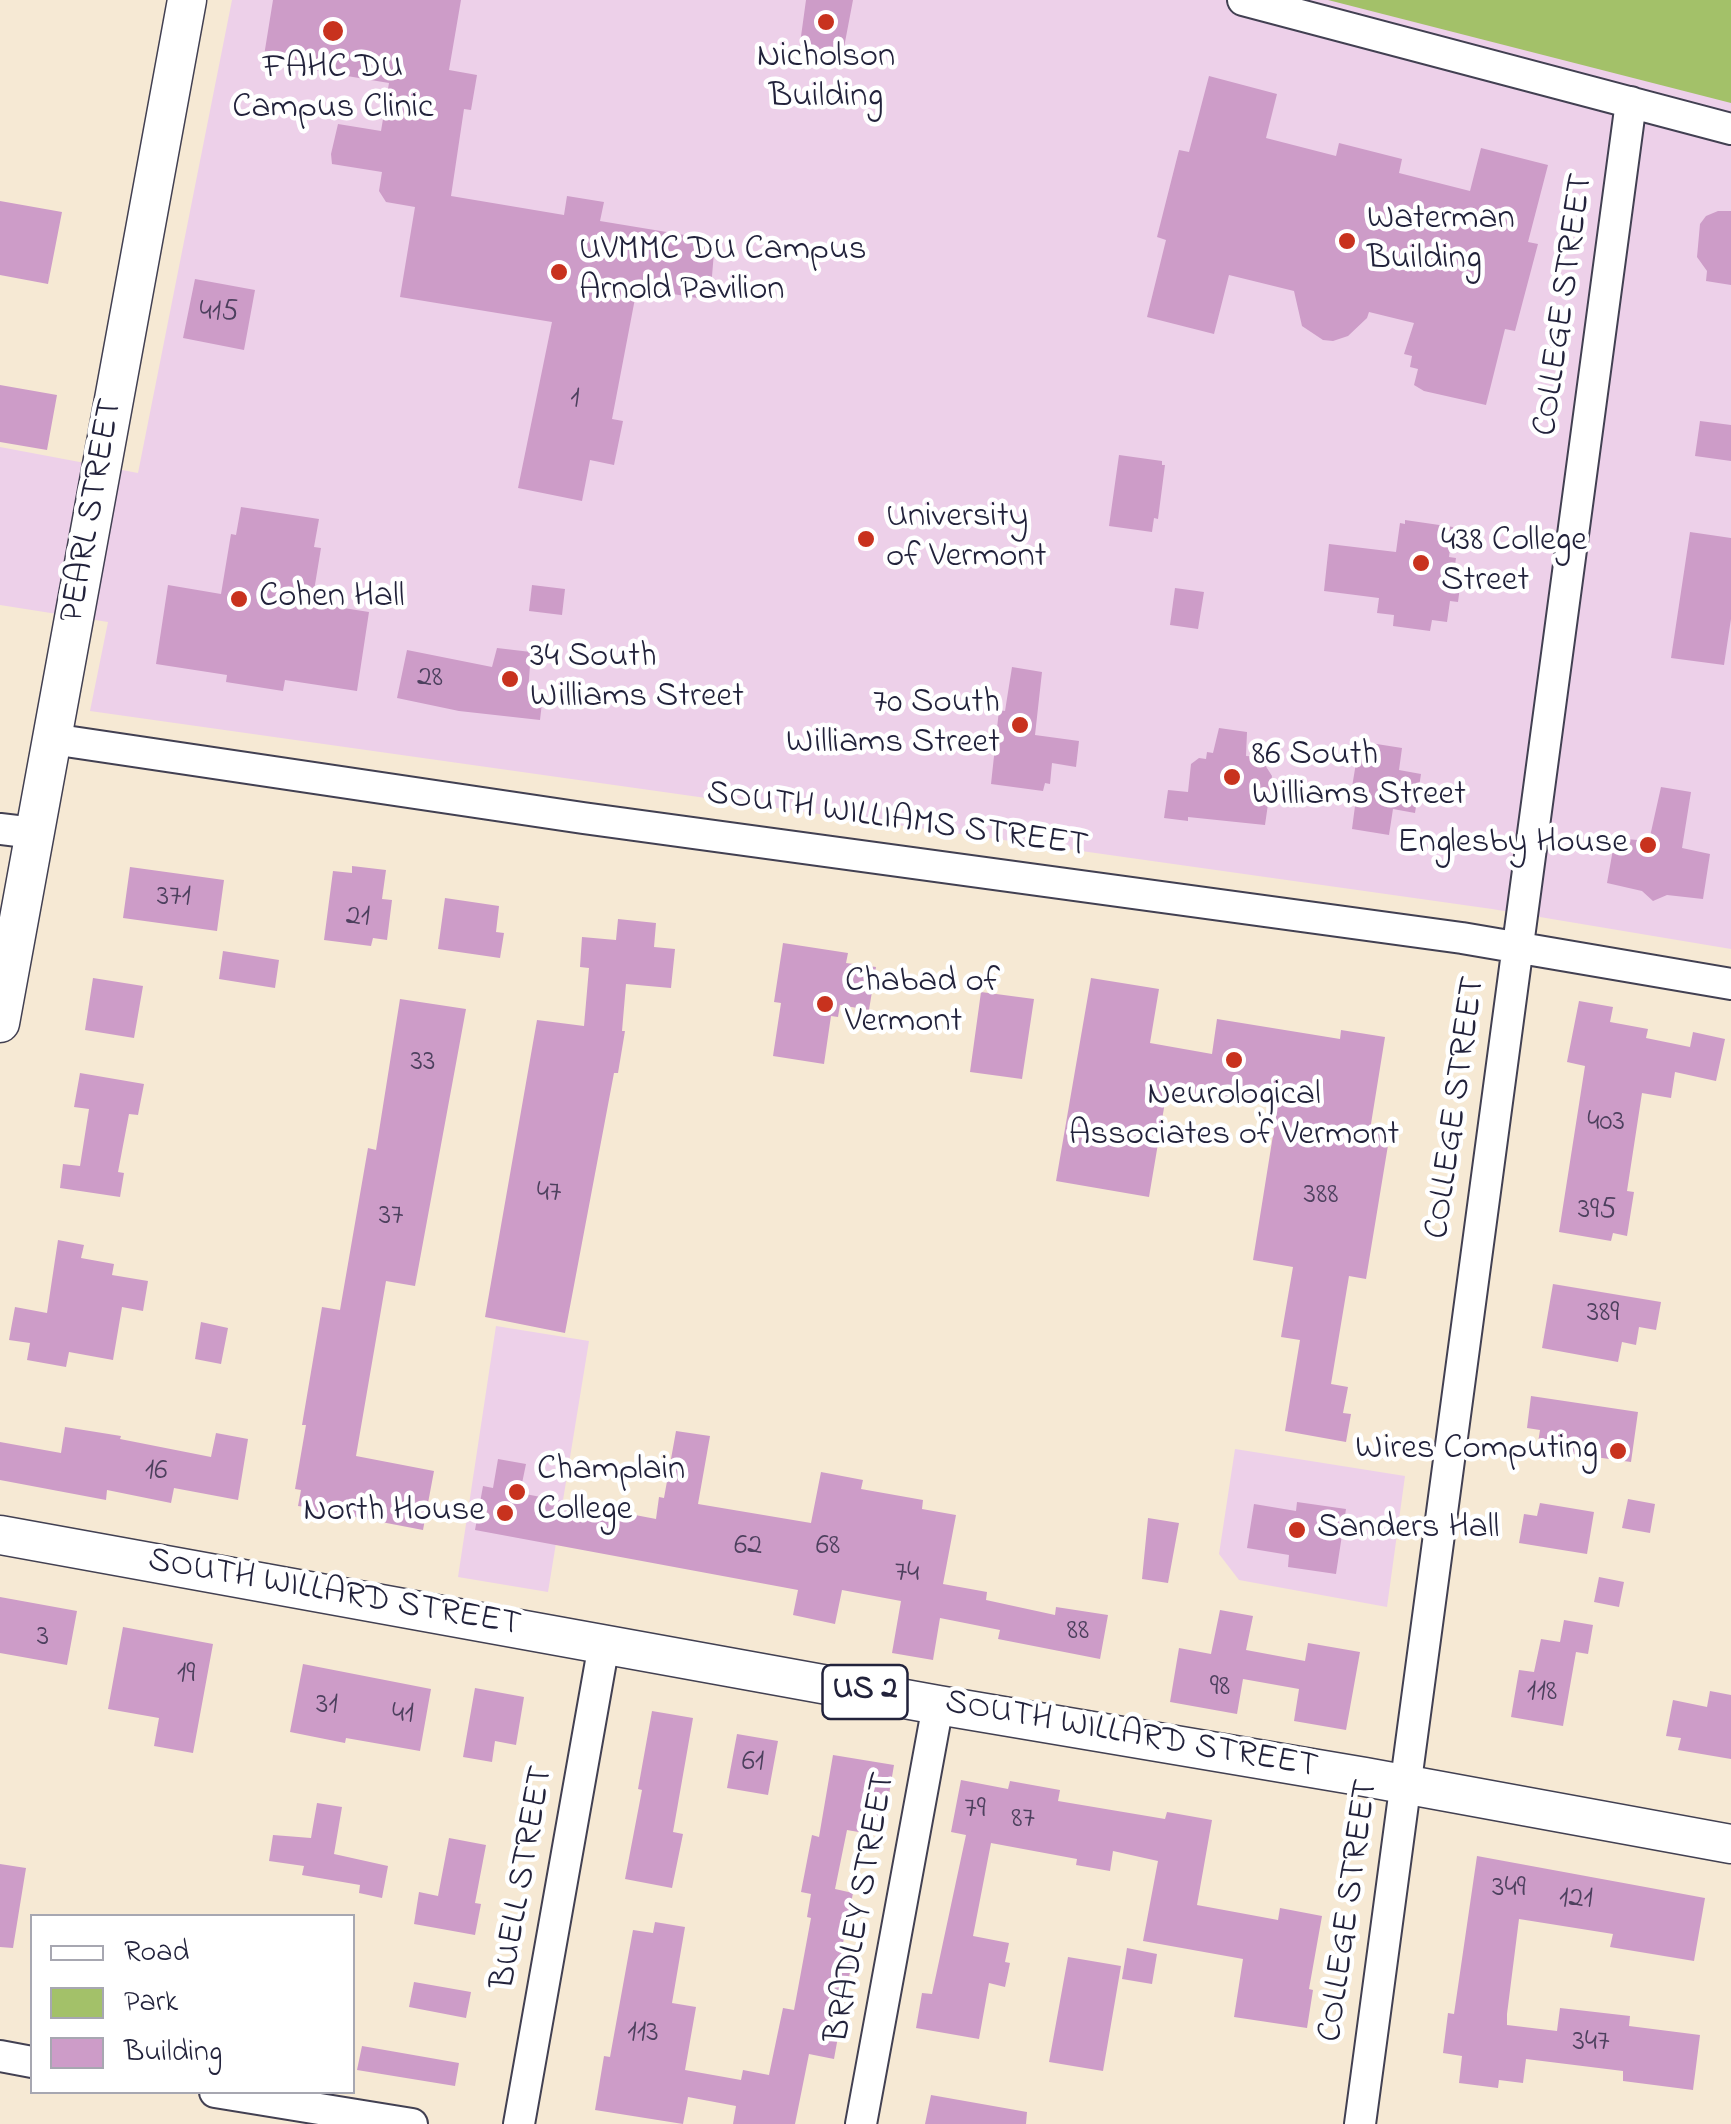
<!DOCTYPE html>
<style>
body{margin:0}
#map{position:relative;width:1731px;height:2124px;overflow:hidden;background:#f6e9d4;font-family:"Indie Flower",sans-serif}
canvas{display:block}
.legend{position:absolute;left:30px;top:1914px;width:325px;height:180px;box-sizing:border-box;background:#fff;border:2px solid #a7a7b1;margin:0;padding:12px 18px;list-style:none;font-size:30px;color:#22223b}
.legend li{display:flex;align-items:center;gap:20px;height:50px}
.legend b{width:50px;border:2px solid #a7a7b1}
</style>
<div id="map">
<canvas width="1731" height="2124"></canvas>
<ul class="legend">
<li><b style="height:12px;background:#fff"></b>Road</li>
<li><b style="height:28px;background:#a3c169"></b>Park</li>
<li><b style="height:28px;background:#cd9cc8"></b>Building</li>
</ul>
</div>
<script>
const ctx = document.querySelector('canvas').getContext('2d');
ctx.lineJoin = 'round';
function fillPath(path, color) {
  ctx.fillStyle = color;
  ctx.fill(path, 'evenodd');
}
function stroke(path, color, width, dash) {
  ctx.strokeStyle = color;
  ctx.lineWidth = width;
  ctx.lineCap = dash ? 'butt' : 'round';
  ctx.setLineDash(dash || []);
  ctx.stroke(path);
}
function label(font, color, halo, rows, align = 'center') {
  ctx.font = font + ' "Indie Flower",sans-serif';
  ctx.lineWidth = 9;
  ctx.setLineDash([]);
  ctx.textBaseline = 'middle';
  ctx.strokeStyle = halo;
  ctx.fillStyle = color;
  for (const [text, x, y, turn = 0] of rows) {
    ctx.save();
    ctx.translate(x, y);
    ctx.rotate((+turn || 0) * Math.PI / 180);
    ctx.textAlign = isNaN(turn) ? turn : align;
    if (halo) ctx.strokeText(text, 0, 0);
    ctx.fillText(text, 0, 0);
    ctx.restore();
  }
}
fillPath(new Path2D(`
 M232,0H1731V949L1492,909L90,711L108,622L0,605V447L138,473Z
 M496,1326L589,1341L548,1592L458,1577Z
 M1235,1449L1405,1476L1387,1607L1239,1580L1219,1554Z`), '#edd0e9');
fillPath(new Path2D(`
 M1328,0H1731V103Z`), '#a3c169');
fillPath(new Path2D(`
 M273,0H461L449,70L477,75L471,110L464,109L451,196L564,215L567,196L604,202L600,221L715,240L711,288L699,287L697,298L637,288L612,419L623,421L614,465L590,460L582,501L518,488L552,322L400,297L415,207L386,202L379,191L382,172L332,164L331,154L338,124L381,131L389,83L263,62Z
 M806,0H853L842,58L799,51Z
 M1209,76L1277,94L1266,138L1336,156L1339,143L1402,159L1399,173L1470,191L1481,148L1548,165L1528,242L1538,244L1515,331L1505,329L1486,405L1424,391L1414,385L1418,369L1410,367L1412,356L1404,354L1414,323L1369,312L1367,318L1348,336L1333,341L1323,340L1302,326L1294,291L1229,275L1214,334L1147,317L1166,240L1157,237L1179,150L1189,152Z
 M0,201L62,212L48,284L0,275Z
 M1718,211H1731V285L1706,281L1707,271L1697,257L1700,224L1706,216Z
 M195,279L255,290L244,350L183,338Z
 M0,385L57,395L47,450L0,442Z
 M1700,421L1731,425V461L1695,456Z
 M1119,455L1162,461V465H1165L1158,519L1154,518L1152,532L1109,526Z
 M241,507L319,519L314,547L321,548L312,603L369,612L357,691L285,680L283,691L226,682L227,675L156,664L168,585L221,594L231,534L236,535Z
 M1405,520L1453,527L1449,557L1456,558L1453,578L1461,579L1458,602L1450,601L1447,622L1432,620L1430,631L1393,626L1394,615L1377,613L1379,598L1324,591L1329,544L1396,552L1400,523L1405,524Z
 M1690,532L1731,538V619L1724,665L1671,658Z
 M532,585L565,589L562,615L529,611Z
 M1175,588L1204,592L1198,629L1170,625Z
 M497,648L531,652L528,692L543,694L540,720L459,711L397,698L407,650L492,667Z
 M1012,667L1042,672L1035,735L1079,741L1076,767L1052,763L1050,784L1045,783L1043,791L991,784L999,710L1005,711Z
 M1219,728L1247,732L1246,756L1260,757L1272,776L1265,825L1188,817V821L1164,818L1168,790L1188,792L1191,764L1199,758L1206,759L1207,752L1213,753Z
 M1364,742L1402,748L1399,770L1421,774L1415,813L1393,809L1389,835L1352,829L1355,806L1349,805L1356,763L1361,764Z
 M1661,787L1691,792L1682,848L1710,854L1703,899L1667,895L1653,901L1642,891L1607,883L1615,838L1649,841Z
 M352,866L386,870L382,899L392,900L387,940L373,938L371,946L324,940L333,871L352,873Z
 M130,867L224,880L217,931L123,918Z
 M445,898L499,906L496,932L504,933L500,958L438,949Z
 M618,919L656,923L654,947L675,949L671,988L626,984L622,1031H625L618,1073H614L565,1333L485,1317L537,1020L584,1026L589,968L580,967L582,937L616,940Z
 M783,943L848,953L846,963L876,967L869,1010L840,1005L838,1017L831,1016L824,1064L773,1056L781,1003L774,1002Z
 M223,951L279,960L275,988L219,979Z
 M93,978L143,986L134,1038L85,1030Z
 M1091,978L1159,989L1150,1043L1212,1054L1217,1019L1340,1039L1341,1030L1385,1037L1370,1130L1390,1133L1366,1279L1349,1276L1331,1384L1348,1387L1343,1413L1351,1414L1346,1442L1285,1431L1300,1340L1281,1337L1293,1267L1253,1260L1278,1104L1167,1090L1149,1197L1056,1181Z
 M981,992L1034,999L1022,1079L970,1072Z
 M400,999L466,1009L415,1286L386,1281L356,1456L434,1471L423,1530L350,1516L349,1521L312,1514V1508L298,1506L301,1490L295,1489L306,1425H302L322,1307L340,1310L368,1148L376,1150Z
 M1579,1001L1613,1007L1610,1022L1648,1029L1646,1038L1690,1047L1693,1032L1725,1039L1716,1081L1675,1072L1671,1098L1642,1093L1627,1191L1634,1192L1627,1236L1613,1233L1611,1241L1559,1232L1585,1066L1567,1062Z
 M80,1073L144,1084L138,1115L129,1114L118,1172L124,1173L120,1197L60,1188L63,1164L80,1166L89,1109L74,1107Z
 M58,1240L84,1245L81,1258L114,1264L112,1275L148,1281L143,1311L122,1307L113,1360L69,1352L66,1367L27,1360L30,1343L9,1340L15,1307L47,1313Z
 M1553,1284L1661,1302L1656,1330L1639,1327L1636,1345L1622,1342L1618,1362L1542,1348Z
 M201,1322L228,1328L221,1364L195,1359Z
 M1531,1396L1638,1412L1631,1462L1537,1449L1540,1430L1527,1428Z
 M65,1427L121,1436L120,1439L211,1457L216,1433L248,1439L238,1500L174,1488L171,1503L107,1490L106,1500L0,1480V1442L61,1453Z
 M676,1431L710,1436L698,1504L811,1523L821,1472L863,1480L861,1489L923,1500L922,1509L956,1515L943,1584L987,1592L986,1600L1055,1615L1056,1607L1108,1615L1100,1659L998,1639L1000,1630L940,1618L933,1660L892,1653L901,1601L842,1590L835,1624L793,1615L798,1590L475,1530L483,1486L493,1488L498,1459L526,1464L520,1493L656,1519L659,1497L664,1498Z
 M1628,1499L1655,1504L1650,1533L1622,1528Z
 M1297,1502L1346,1509L1336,1574L1288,1567L1289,1555L1247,1548L1254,1504L1296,1511Z
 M1540,1503L1594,1512L1587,1554L1519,1543L1524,1514L1537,1516Z
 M1148,1518L1179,1523L1168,1583L1142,1579Z
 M1599,1577L1624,1582L1619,1607L1594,1602Z
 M0,1597L77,1611L67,1665L0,1653Z
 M1220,1610L1253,1616L1246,1650L1305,1661L1308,1643L1360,1652L1346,1730L1294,1721L1299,1689L1243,1679L1237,1714L1170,1702L1179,1648L1211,1654Z
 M1564,1620L1593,1625L1588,1654L1576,1652L1563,1726L1511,1717L1519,1670L1534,1672L1541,1639L1560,1642Z
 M123,1627L213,1644L193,1753L154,1746L159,1718L108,1709Z
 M303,1664L431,1689L420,1751L346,1738L345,1743L290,1732Z
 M475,1688L524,1697L516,1745L495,1741L492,1762L463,1757Z
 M1710,1691L1731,1695V1759L1678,1750L1681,1738L1666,1736L1673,1700L1707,1707Z
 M652,1711L693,1718L673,1832L683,1834L672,1888L625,1879L642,1790L638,1789Z
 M737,1734L778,1741L768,1795L727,1788Z
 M833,1755L894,1765L882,1836L847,1830L835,1889L853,1893L841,1953L853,1956L841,2020L834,2059L809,2054L795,2124H733L736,2106L688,2097L683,2124L595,2110L604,2056L610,2057L633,1930L653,1933L655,1922L685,1927L672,2003L696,2007L685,2070L741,2080L743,2070L769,2075L783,2008L794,2010L811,1918L807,1917L811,1894L801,1892L812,1835L819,1837Z
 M961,1780L1008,1789L1010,1781L1060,1790L1058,1801L1165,1819L1167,1812L1212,1820L1197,1905L1278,1920L1280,1908L1322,1916L1309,1989L1313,1990L1307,2028L1234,2017L1243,1959L1143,1941L1158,1861L1113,1851L1110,1871L1076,1865L1077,1859L991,1843L973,1936L1009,1943L1005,1962L1010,1963L1005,1987L989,1983L979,2039L916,2028L922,1993L932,1994L966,1835L951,1832Z
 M317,1803L342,1807L334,1854L388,1866L382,1898L359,1893L360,1885L302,1875L304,1866L269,1861L273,1835L311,1838Z
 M449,1838L486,1845L475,1903L481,1904L475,1935L414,1924L419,1892L438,1896Z
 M1477,1856L1705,1898L1694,1961L1610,1947L1613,1934L1519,1919L1507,2014V2025L1557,2031L1560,2008L1630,2016L1629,2026L1700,2035L1693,2090L1623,2081V2071L1526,2059L1523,2083L1499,2080L1498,2088L1459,2083L1462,2056L1443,2053L1448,2013L1454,2014Z
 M0,1864L26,1868L13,1948L0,1947Z
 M1127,1948L1157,1954L1152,1984L1122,1979Z
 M1068,1957L1121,1966L1103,2071L1049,2062Z
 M414,1982L471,1992L466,2018L409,2007Z
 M362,2046L459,2063L455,2086L357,2070Z
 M931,2095L1027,2112L1026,2124H925Z`), '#cd9cc8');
const minor = new Path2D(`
 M1243,0L1731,129
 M52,739L583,818L1462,938L1731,984
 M0,829L34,833
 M0,2056L32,2062
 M215,2092L412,2124
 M519,2124L604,1644
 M861,2124L938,1705
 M1360,2124L1631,102`);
const major = new Path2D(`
 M0,1023L187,0
 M0,1535L938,1705L1365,1777L1731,1844`);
stroke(minor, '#424052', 34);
stroke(major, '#424052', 41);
stroke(minor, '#fff', 30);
stroke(major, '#fff', 38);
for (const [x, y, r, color] of [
 [826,22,10,"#c8321e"],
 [333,31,12,"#c8321e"],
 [1347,241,10,"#c8321e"],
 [559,272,10,"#c8321e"],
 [866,539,10,"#c8321e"],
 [1421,563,10,"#c8321e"],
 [239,599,10,"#c8321e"],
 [510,679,10,"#c8321e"],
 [1020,725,10,"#c8321e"],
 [1232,777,10,"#c8321e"],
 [1648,845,10,"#c8321e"],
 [825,1004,10,"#c8321e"],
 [1234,1060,10,"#c8321e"],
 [1618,1451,10,"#c8321e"],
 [517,1492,10,"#c8321e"],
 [505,1513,10,"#c8321e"],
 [1297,1530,10,"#c8321e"]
]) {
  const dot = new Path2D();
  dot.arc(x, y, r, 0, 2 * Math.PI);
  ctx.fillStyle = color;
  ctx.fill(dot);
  stroke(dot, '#fff', 4);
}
label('30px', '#4d405e', null, [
 ["415",219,314],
 ["1",575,401],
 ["28",430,680],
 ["371",174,899],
 ["21",358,919],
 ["33",423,1064],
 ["403",1606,1124],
 ["47",549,1195],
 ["388",1321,1197],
 ["395",1597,1212],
 ["37",391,1218],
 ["389",1603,1315],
 ["16",156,1473],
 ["62",748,1548],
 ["68",828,1548],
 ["74",907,1575],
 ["88",1078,1633],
 ["3",43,1639],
 ["19",186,1676],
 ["98",1220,1689],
 ["118",1542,1694],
 ["31",327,1707],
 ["41",403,1716],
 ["61",753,1764],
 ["79",975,1811],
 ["87",1023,1821],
 ["349",1509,1890],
 ["121",1576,1901],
 ["113",643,2035],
 ["347",1591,2044]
]);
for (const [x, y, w] of [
 [865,1692,85]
]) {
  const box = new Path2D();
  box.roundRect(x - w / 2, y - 27, w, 54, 8);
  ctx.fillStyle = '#fff';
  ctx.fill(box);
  stroke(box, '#22223b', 2.5);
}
label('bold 32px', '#22223b', null, [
 ["US 2",865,1692]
]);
label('35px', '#22223b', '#fff', [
 ["Nicholson",826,59,"center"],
 ["Building",826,99,"center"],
 ["FAHC DU",333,70,"center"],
 ["Campus Clinic",333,110,"center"],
 ["Waterman",1367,221],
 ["Building",1367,261],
 ["UVMMC DU Campus",579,252],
 ["Arnold Pavilion",579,292],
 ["University",886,519],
 ["of Vermont",886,559],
 ["438 College",1441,543],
 ["Street",1441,583],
 ["Cohen Hall",259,599],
 ["34 South",530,659],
 ["Williams Street",530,699],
 ["70 South",1000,705,"right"],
 ["Williams Street",1000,745,"right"],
 ["86 South",1252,757],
 ["Williams Street",1252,797],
 ["Englesby House",1628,845,"right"],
 ["Chabad of",845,984],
 ["Vermont",845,1024],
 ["Neurological",1234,1097,"center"],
 ["Associates of Vermont",1234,1137,"center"],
 ["Wires Computing",1598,1451,"right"],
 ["Champlain",537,1472],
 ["College",537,1512],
 ["North House",485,1513,"right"],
 ["Sanders Hall",1317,1530]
], 'left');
label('35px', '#22223b', '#fff', [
 ["COLLEGE STREET",1566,305,-82],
 ["PEARL STREET",94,511,-80],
 ["SOUTH WILLIAMS STREET",897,822,8],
 ["COLLEGE STREET",1458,1108,-82],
 ["SOUTH WILLARD STREET",334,1595,10],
 ["SOUTH WILLARD STREET",1131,1737,10],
 ["BUELL STREET",525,1878,-80],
 ["BRADLEY STREET",863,1908,-80],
 ["COLLEGE STREET",1351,1911,-82]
]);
</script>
